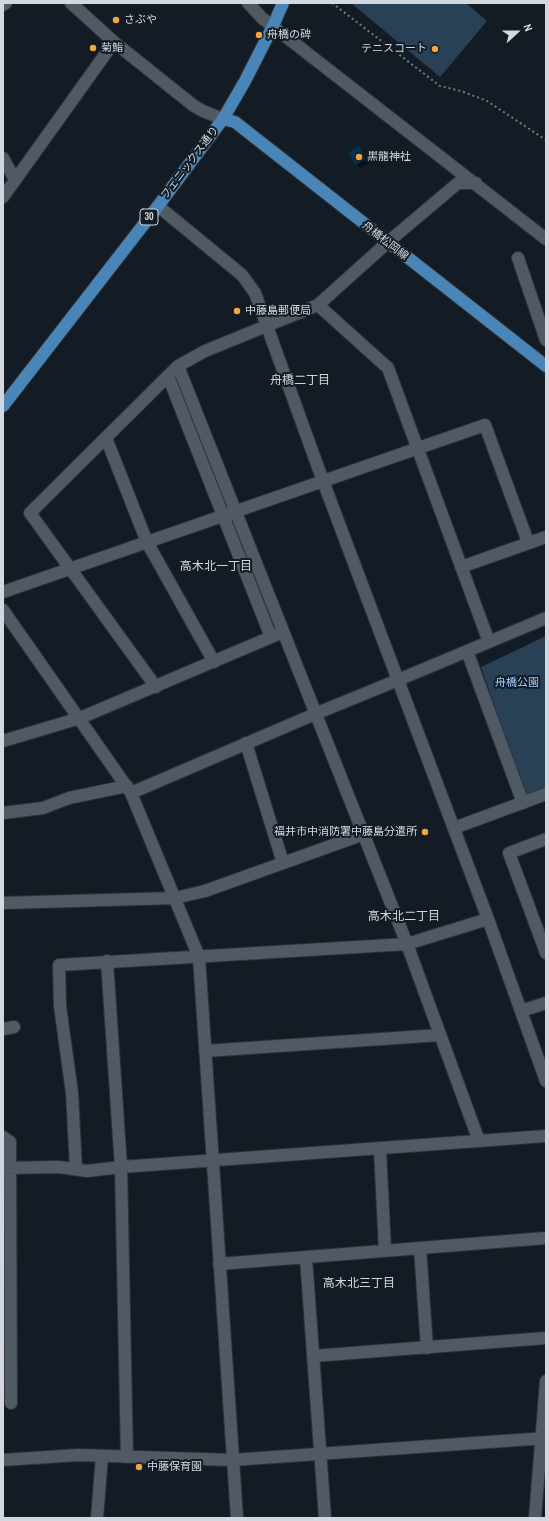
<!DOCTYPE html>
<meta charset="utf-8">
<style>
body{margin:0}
#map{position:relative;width:549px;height:1521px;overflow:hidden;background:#131c24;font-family:"Archivo Narrow",sans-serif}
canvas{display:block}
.frame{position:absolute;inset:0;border:4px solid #d2d8de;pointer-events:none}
.north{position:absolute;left:497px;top:12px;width:40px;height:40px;-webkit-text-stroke:3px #131c24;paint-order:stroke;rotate:69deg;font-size:11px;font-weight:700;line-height:16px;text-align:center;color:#d2d8de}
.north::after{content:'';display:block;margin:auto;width:14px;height:18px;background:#d2d8de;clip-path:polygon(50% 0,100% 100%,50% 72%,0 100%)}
</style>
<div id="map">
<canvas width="549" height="1521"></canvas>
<div class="frame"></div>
<div class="north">N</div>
</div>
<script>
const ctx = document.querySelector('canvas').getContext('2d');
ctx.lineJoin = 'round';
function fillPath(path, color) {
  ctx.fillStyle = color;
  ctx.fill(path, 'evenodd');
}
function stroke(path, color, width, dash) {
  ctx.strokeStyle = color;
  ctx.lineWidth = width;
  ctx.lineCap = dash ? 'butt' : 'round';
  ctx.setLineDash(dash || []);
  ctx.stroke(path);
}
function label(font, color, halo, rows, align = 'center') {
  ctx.font = font + ' "Archivo Narrow","Noto Sans JP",sans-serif';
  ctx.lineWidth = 4;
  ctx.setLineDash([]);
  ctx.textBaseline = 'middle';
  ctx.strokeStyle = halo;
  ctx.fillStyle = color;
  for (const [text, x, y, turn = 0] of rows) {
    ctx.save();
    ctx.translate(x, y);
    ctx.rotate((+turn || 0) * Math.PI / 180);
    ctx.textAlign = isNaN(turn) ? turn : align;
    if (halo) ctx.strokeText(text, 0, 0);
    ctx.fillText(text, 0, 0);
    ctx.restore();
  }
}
fillPath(new Path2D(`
 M351,3H466L487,21L440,77Z
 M546,636V788L526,796L481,667Z`), '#294156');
fillPath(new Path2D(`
 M359,148L363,152L369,163L360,168L356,164Z`), '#0007');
fillPath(new Path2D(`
 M359,146L366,159L356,165L348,153Z`), '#033255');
const minor = new Path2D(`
 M71,3L114,42L194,106L203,111L223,119
 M248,3L262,18L546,239
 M3,5L6,3
 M3,158L15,180
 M3,197L114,42
 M158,206L242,275L255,293L323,481L488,919L546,1081
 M518,258L546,340
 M318,305L388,242L458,183H476
 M178,366L407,944L479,1141
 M168,376L271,637
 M106,438L147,542L214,662
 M461,567L546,537
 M3,592L485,425L528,542
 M3,610L131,793L199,957L237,1518
 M467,651L523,803
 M156,687L30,513L178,366L205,351L318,305L388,368L489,642
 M3,741L80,718L283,632
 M246,743L283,863
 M131,793L315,714L398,680L546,618
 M3,813L43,808L69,798L127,786
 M454,828L546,794
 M546,839L509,853L546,953
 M3,903L175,898L205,891L364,834
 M107,961L121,1167L127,1457
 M521,1011L546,1003
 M3,1029L14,1027
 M205,1051L440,1035
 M3,1137L10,1142L11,1403
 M380,1149L385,1251
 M3,1168L59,1167L87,1171L121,1167L546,1136
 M76,1169L72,1093L60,1006L59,965L407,944L488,919
 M420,1248L427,1348
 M306,1258L325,1518
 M219,1264L546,1238
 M313,1356L546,1338
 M3,1460L78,1455L232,1460L546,1438
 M97,1518L102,1456
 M535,1518L546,1381`);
const major = new Path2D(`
 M223,119L235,122L546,366
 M3,406L158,206L223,119L245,81L273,26L283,3`);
stroke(minor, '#30343b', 14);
stroke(major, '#30343b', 14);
stroke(new Path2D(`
 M332,3L440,86L461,91L487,101L546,140`), '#747b82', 2, [2, 3]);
stroke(minor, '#505a64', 12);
stroke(major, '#4985b6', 12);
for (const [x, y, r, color] of [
 [116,20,4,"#f4a344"],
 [259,35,4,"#f4a344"],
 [93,48,4,"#f4a344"],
 [435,49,4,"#f4a344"],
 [359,157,4,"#f4a344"],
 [237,311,4,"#f4a344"],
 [425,832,4,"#f4a344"],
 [139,1467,4,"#f4a344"]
]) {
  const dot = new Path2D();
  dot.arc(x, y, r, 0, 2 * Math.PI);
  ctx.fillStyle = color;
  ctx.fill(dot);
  stroke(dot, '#131c24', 1.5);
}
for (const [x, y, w] of [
 [149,217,18]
]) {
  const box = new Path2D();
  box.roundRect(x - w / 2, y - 8, w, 16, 3);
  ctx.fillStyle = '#131c24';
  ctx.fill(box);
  stroke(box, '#d2d8de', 1);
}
label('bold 10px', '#d2d8de', null, [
 ["30",149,217]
]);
label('11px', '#d2d8de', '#131c24', [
 ["さぶや",124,20],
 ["舟橋の碑",267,35],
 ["菊鮨",101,48],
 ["テニスコート",427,49,"right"],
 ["黒龍神社",367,157],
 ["中藤島郵便局",245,311],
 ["福井市中消防署中藤島分遣所",417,832,"right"],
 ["中藤保育園",147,1467]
], 'left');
label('11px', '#d2d8de', '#131c24', [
 ["フェニックス通り",190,163,-53],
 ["舟橋松岡線",385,241,38]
]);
label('11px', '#9acefe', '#131c24', [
 ["舟橋公園",517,683]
]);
label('12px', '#d2d8de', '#131c24', [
 ["舟橋二丁目",300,381],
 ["高木北一丁目",216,567],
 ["高木北二丁目",404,917],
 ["高木北三丁目",359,1284]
]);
</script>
